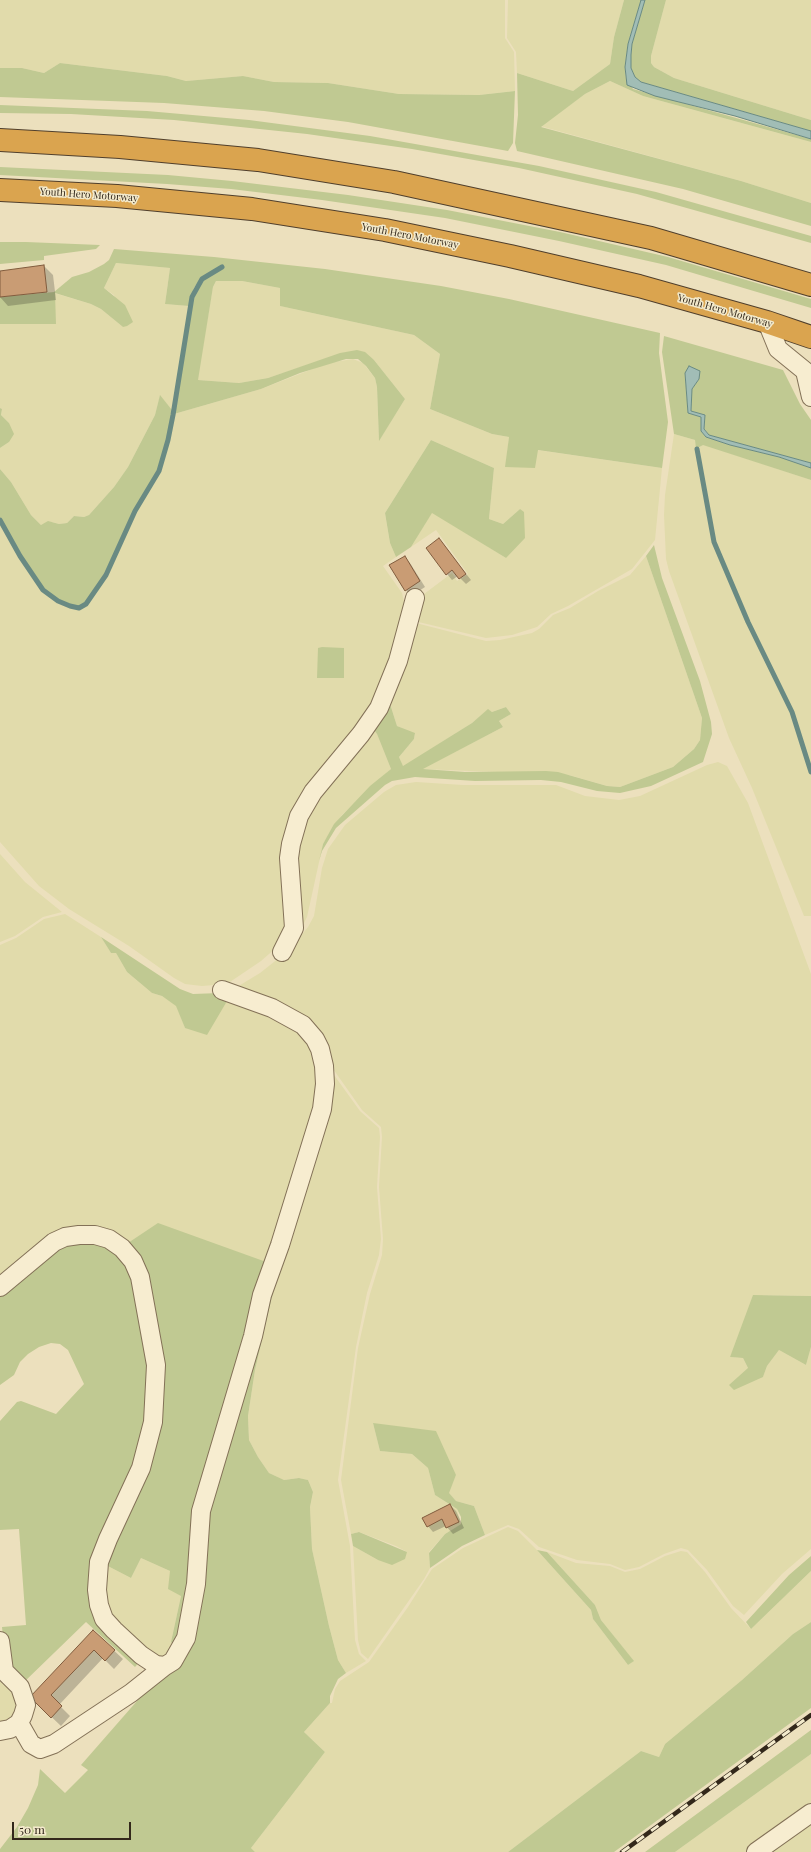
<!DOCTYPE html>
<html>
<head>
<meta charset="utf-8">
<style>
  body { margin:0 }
  #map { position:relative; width:811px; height:1852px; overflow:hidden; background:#ece0bd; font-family:"Playfair Display",serif }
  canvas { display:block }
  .scale { position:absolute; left:12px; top:1822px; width:119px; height:18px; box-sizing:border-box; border:2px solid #33281b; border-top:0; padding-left:5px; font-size:12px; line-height:14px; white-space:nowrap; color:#33281b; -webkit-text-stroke:3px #f3eacc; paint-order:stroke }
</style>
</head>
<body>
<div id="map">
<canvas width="811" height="1852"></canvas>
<div class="scale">50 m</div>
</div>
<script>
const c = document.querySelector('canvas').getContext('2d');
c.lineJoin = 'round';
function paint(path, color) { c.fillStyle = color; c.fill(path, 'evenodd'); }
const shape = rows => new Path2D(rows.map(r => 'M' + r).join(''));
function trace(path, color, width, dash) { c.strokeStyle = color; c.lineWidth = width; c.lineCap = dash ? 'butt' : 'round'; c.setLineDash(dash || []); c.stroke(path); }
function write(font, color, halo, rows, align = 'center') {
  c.font = font + ' "Playfair Display",serif'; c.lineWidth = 3; c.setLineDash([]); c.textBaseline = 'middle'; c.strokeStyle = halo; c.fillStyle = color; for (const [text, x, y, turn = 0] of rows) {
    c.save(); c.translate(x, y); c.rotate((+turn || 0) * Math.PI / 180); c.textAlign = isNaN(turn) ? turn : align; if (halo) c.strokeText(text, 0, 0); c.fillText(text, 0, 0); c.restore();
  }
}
paint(shape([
  [0,0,505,0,505,38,514,52,515,91,479,95,399,94,328,83,274,82,243,76,186,81,167,76,60,63,44,73,22,68,0,68],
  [508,0,624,0,614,37,610,64,573,91,517,73,516,52,507,38],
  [666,0,811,0,811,120,674,78,654,67,651,63,651,56],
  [610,81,643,96,811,142,811,203,741,181,540,126,585,94],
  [116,263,170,268,165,304,189,306,172,410,160,396,155,415,128,467,114,487,89,515,84,517,74,516,67,523,59,524,52,522,41,525,31,515,11,482,0,469,0,448,9,442,9,423,1,415,2,409,0,408,0,324,25,324,54,293,91,304,101,309,123,327,114,295,104,288],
  [216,281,242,281,280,288,280,306,414,335,440,354,430,409,492,434,509,437,506,467,537,450,662,468,655,540,632,569,568,606,551,614,537,627,512,635,486,638,410,620,416,600,452,573,457,581,468,574,436,530,411,547,432,512,506,558,520,509,503,524,489,519,494,468,431,440,385,513,390,543,396,557,383,566,402,593,407,615,372,707,302,796,286,891,285,940,261,961,227,984,202,986,185,984,174,978,129,946,69,909,39,886,0,842,0,522,19,556,43,591,58,602,79,609,87,605,107,576,136,512,160,472,169,440,174,414,261,389,328,363,353,359,363,363,375,378,377,387,379,440,405,399,374,360,346,352,268,378,239,383,197,380,213,287],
  [674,434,695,440,713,542,763,658,791,713,811,775,811,916,804,916,752,788,729,738,669,571,666,559,664,515,665,495],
  [703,444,811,480,811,768,793,712,749,621,715,541,699,448],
  [646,556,702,718,700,740,694,749,673,767,620,787,607,786,569,775,422,769,503,727,499,721,511,714,506,707,492,712,488,710,472,723,403,767,399,757,414,739,415,734,397,726,391,707,385,699,412,622,486,641,500,640,532,633,539,629,553,615,570,608,598,591,630,575],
  [371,726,377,734,391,769,342,815,323,844,307,917,303,925,296,902,299,826],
  [718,762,727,766,748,803,811,974,811,1296,763,1295,730,1357,743,1358,748,1368,763,1377,767,1366,779,1350,806,1365,811,1347,811,1549,782,1574,744,1615,733,1606,707,1570,688,1550,681,1548,664,1554,639,1567,625,1570,610,1564,577,1560,539,1547,519,1529,508,1525,485,1535,474,1506,456,1501,448,1493,456,1475,373,1423,380,1451,412,1454,428,1468,435,1495,457,1509,461,1524,445,1534,429,1552,430,1568,424,1579,368,1659,361,1653,358,1640,353,1546,378,1560,407,1552,396,1546,359,1532,351,1534,341,1480,358,1348,370,1294,382,1255,383,1239,379,1187,382,1137,381,1127,362,1110,331,1066,322,1048,237,987,260,973,279,958,292,946,308,927,314,916,322,868,328,849,345,825,384,792,396,785,416,782,463,785,556,785,585,796,619,800,640,796,707,765],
  [0,854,25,882,62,912,43,917,15,936,0,942],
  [65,914,101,937,111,953,116,953,127,972,152,993,162,996,177,1006,185,1028,230,996,252,1004,312,1041,322,1084,269,1263,125,1245,0,1283,0,945,16,938,44,919],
  [329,1068,360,1111,379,1128,380,1137,377,1187,381,1239,379,1255,367,1293,356,1347,338,1480,350,1546,355,1640,359,1654,366,1661,346,1673,338,1660,329,1626,312,1549,310,1507,313,1492,308,1480,299,1478,283,1480,269,1473,258,1457,249,1440,248,1416,255,1370,278,1272],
  [508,1527,518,1531,537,1550,591,1610,593,1619,628,1665,633,1661,601,1620,595,1605,547,1552,576,1563,610,1566,625,1572,640,1569,665,1556,681,1551,687,1552,705,1572,731,1608,751,1629,811,1571,811,1622,793,1634,742,1680,665,1744,659,1757,641,1751,508,1852,255,1852,251,1848,325,1752,304,1732,330,1703,332,1703,335,1689,340,1681,369,1662,408,1607,432,1569,463,1548],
  [141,1558,170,1571,181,1596,171,1642,177,1649,164,1663,107,1617,102,1563,131,1578],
  [0,1669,17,1689,20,1714,0,1728],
  [811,1754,811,1810,755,1852,675,1852],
  [811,1823,811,1852,771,1852]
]), '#e1dbab');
paint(shape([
  [624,0,641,0,628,44,625,67,626,78,633,89,811,139,811,142,643,96,610,81,585,94,541,127,741,181,811,203,811,226,683,189,517,151,515,143,518,115,517,73,573,91,610,64,614,37],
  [645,0,666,0,651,56,651,63,654,67,674,78,811,120,811,131,641,82,635,77,631,68,631,55,632,44],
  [60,63,167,76,186,81,243,76,274,82,328,83,399,94,479,95,515,91,513,143,508,151,348,122,264,111,164,103,0,97,0,68,22,68,44,73],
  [0,105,147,111,249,120,370,136,539,166,656,192,811,236,811,243,637,194,519,168,412,149,307,134,174,120,71,114,0,113],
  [0,167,168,175,232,181,348,195,447,210,560,232,668,257,811,299,811,308,666,265,559,241,445,218,322,200,231,189,167,184,0,175],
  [0,242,26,242,100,245,96,249,44,256,44,260,0,264],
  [114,249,214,257,325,269,441,286,509,299,660,333,659,353,668,422,662,468,538,450,535,468,505,467,509,437,492,434,430,409,440,354,414,335,280,306,280,288,242,281,216,281,213,287,198,380,239,383,268,378,340,353,357,350,365,352,374,360,405,399,379,441,377,387,375,378,366,366,358,359,346,359,300,373,261,389,174,414,193,297,203,280,222,268,221,266,201,278,194,288,189,306,165,304,170,268,116,263,104,288,125,305,133,322,127,326,123,327,101,309,91,304,55,293,56,324,0,324,0,297,54,292,72,277,89,272,104,264,109,260],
  [664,336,783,370,800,404,811,420,811,463,709,435,704,429,705,415,691,411,692,389,699,379,685,373,688,413,701,417,701,431,706,437,730,445,779,457,811,468,811,480,703,445,696,449,695,440,674,434,662,352],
  [160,395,172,410,167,440,158,471,134,510,112,561,92,595,85,603,78,607,59,600,44,589,32,573,0,517,0,469,11,482,31,515,41,525,48,521,59,524,67,523,74,516,84,517,89,515,114,487,128,467,155,415],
  [0,408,2,409,1,415,9,423,14,434,9,442,0,448],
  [431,440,494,468,489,519,503,524,520,509,524,512,525,538,506,558,432,513,411,547,396,557,390,543,385,513],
  [654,545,662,578,700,681,711,722,712,734,703,762,651,786,620,793,597,791,561,782,541,780,475,781,415,777,392,781,385,785,336,828,322,851,319,861,323,844,334,824,370,786,391,769,377,734,371,726,385,699,391,707,397,726,415,733,414,739,399,757,403,766,472,723,488,709,492,712,506,707,511,714,499,721,503,727,423,769,465,772,546,771,558,772,607,786,620,787,673,767,694,749,700,740,702,718,646,556],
  [322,647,344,648,344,678,317,678,318,648],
  [101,937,180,989,193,994,220,993,230,996,207,1035,185,1028,176,1006,162,996,152,993,127,972,116,953,111,953],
  [158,1223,269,1263,195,1545,177,1649,171,1642,181,1596,168,1589,170,1571,141,1558,131,1578,102,1563,159,1397,125,1245],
  [95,1236,133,1262,154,1397,121,1510,98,1606,143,1658,135,1667,86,1622,22,1684,6,1664,2,1627,26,1625,19,1529,0,1530,0,1421,17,1402,21,1401,56,1414,84,1384,68,1350,60,1344,51,1343,39,1347,28,1354,20,1362,14,1375,0,1385,0,1289,55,1243],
  [278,1271,255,1370,248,1416,249,1440,258,1457,269,1473,284,1480,299,1478,308,1480,313,1492,310,1507,312,1549,329,1626,338,1660,346,1673,338,1679,330,1696,330,1703,304,1732,325,1752,251,1848,255,1852,0,1852,0,1849,17,1827,28,1808,38,1785,40,1769,65,1793,88,1770,81,1765,165,1669,173,1664,203,1511],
  [753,1295,811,1296,811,1347,806,1365,779,1350,767,1366,763,1377,734,1390,729,1385,748,1368,743,1358,730,1357],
  [373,1423,436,1431,456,1475,449,1493,456,1501,474,1506,485,1535,462,1546,430,1568,429,1553,445,1534,461,1524,461,1517,457,1509,435,1495,428,1468,412,1454,380,1451],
  [359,1532,407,1552,405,1559,392,1565,378,1560,353,1546,351,1534],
  [537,1550,547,1552,595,1605,601,1620,634,1661,628,1665,593,1619,591,1610],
  [811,1556,811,1571,751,1629,746,1622,789,1575],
  [811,1622,811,1708,614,1852,508,1852,641,1751,659,1757,665,1744,742,1680,793,1634],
  [811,1730,811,1754,675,1852,645,1852]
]), '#c0c992');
const water = shape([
  [641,0,645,0,632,44,631,55,631,68,635,77,641,82,811,131,811,139,735,116,655,96,627,85,625,67,628,44,641,0],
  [689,366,700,371,699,379,692,389,691,411,705,415,704,429,709,435,811,463,811,468,779,457,730,445,706,437,701,431,701,417,688,413,685,373,689,366]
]);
paint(water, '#a1bdb6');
trace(water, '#698a83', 1);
paint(shape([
  [44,266,53,275,56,300,8,306,0,297,0,272],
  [439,540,471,580,466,584,458,576,452,580,447,574],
  [404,558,410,563,425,587,411,596,406,590],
  [450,1505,456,1511,464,1528,453,1534,446,1526,433,1532,428,1526],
  [93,1631,123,1659,114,1669,103,1658,59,1705,70,1716,61,1726,40,1706]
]), '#0003');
trace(shape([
  [697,449,714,542,748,622,792,712,811,772],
  [0,520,20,556,43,590,58,601,70,606,79,608,86,604,106,575,135,511,159,471,168,440,173,415,192,297,202,279,222,267]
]), '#698a83', 5);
const building = shape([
  [44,265,47,292,0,297,0,271,44,265],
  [439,538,466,574,459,579,452,570,446,575,426,548,439,538],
  [405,556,420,581,405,591,389,565,405,556],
  [450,1504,459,1522,446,1528,442,1519,427,1527,422,1518,450,1504],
  [93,1630,115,1650,105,1661,94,1650,51,1695,62,1706,51,1718,30,1697,93,1630]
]);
paint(building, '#c99c74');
trace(building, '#815c3e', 1);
const minor = shape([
  [767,322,778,349,805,371,811,397],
  [282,952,294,928,289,858,291,844,299,816,313,792,361,734,379,708,398,661,415,598],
  [0,1287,54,1242,65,1237,79,1235,95,1235,109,1239,122,1248,133,1261,140,1277,156,1365,153,1422,141,1468,108,1539,99,1562,97,1590,99,1605,104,1619,114,1630,141,1655,156,1665,165,1666,173,1661,186,1638,196,1584,201,1511,253,1336,262,1295,280,1245,322,1109,325,1084,324,1066,320,1049,315,1039,303,1025,272,1008,222,990],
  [0,1641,4,1671,20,1687,26,1705,23,1715,19,1723,10,1729,0,1731],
  [19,1723,31,1744,40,1749,54,1744,131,1693,165,1666],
  [756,1852,811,1813]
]);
const motorway = shape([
  [0,140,120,147,258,160,394,182,651,238,811,285],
  [0,190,117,196,252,209,385,230,510,256,639,286,767,322,811,337]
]);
trace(minor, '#837157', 20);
trace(motorway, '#503f2c', 24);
trace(minor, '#f7edd0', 18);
trace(motorway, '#daa44f', 22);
const rail = shape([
  [622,1852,811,1715]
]);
trace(rail, '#33281b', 4.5);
trace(rail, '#f3eacc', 3, [9]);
write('10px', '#33281b', '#f3eacc', [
  ["Youth Hero Motorway",89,195,4],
  ["Youth Hero Motorway",410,236,11],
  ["Youth Hero Motorway",725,311,16]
]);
</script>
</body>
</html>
